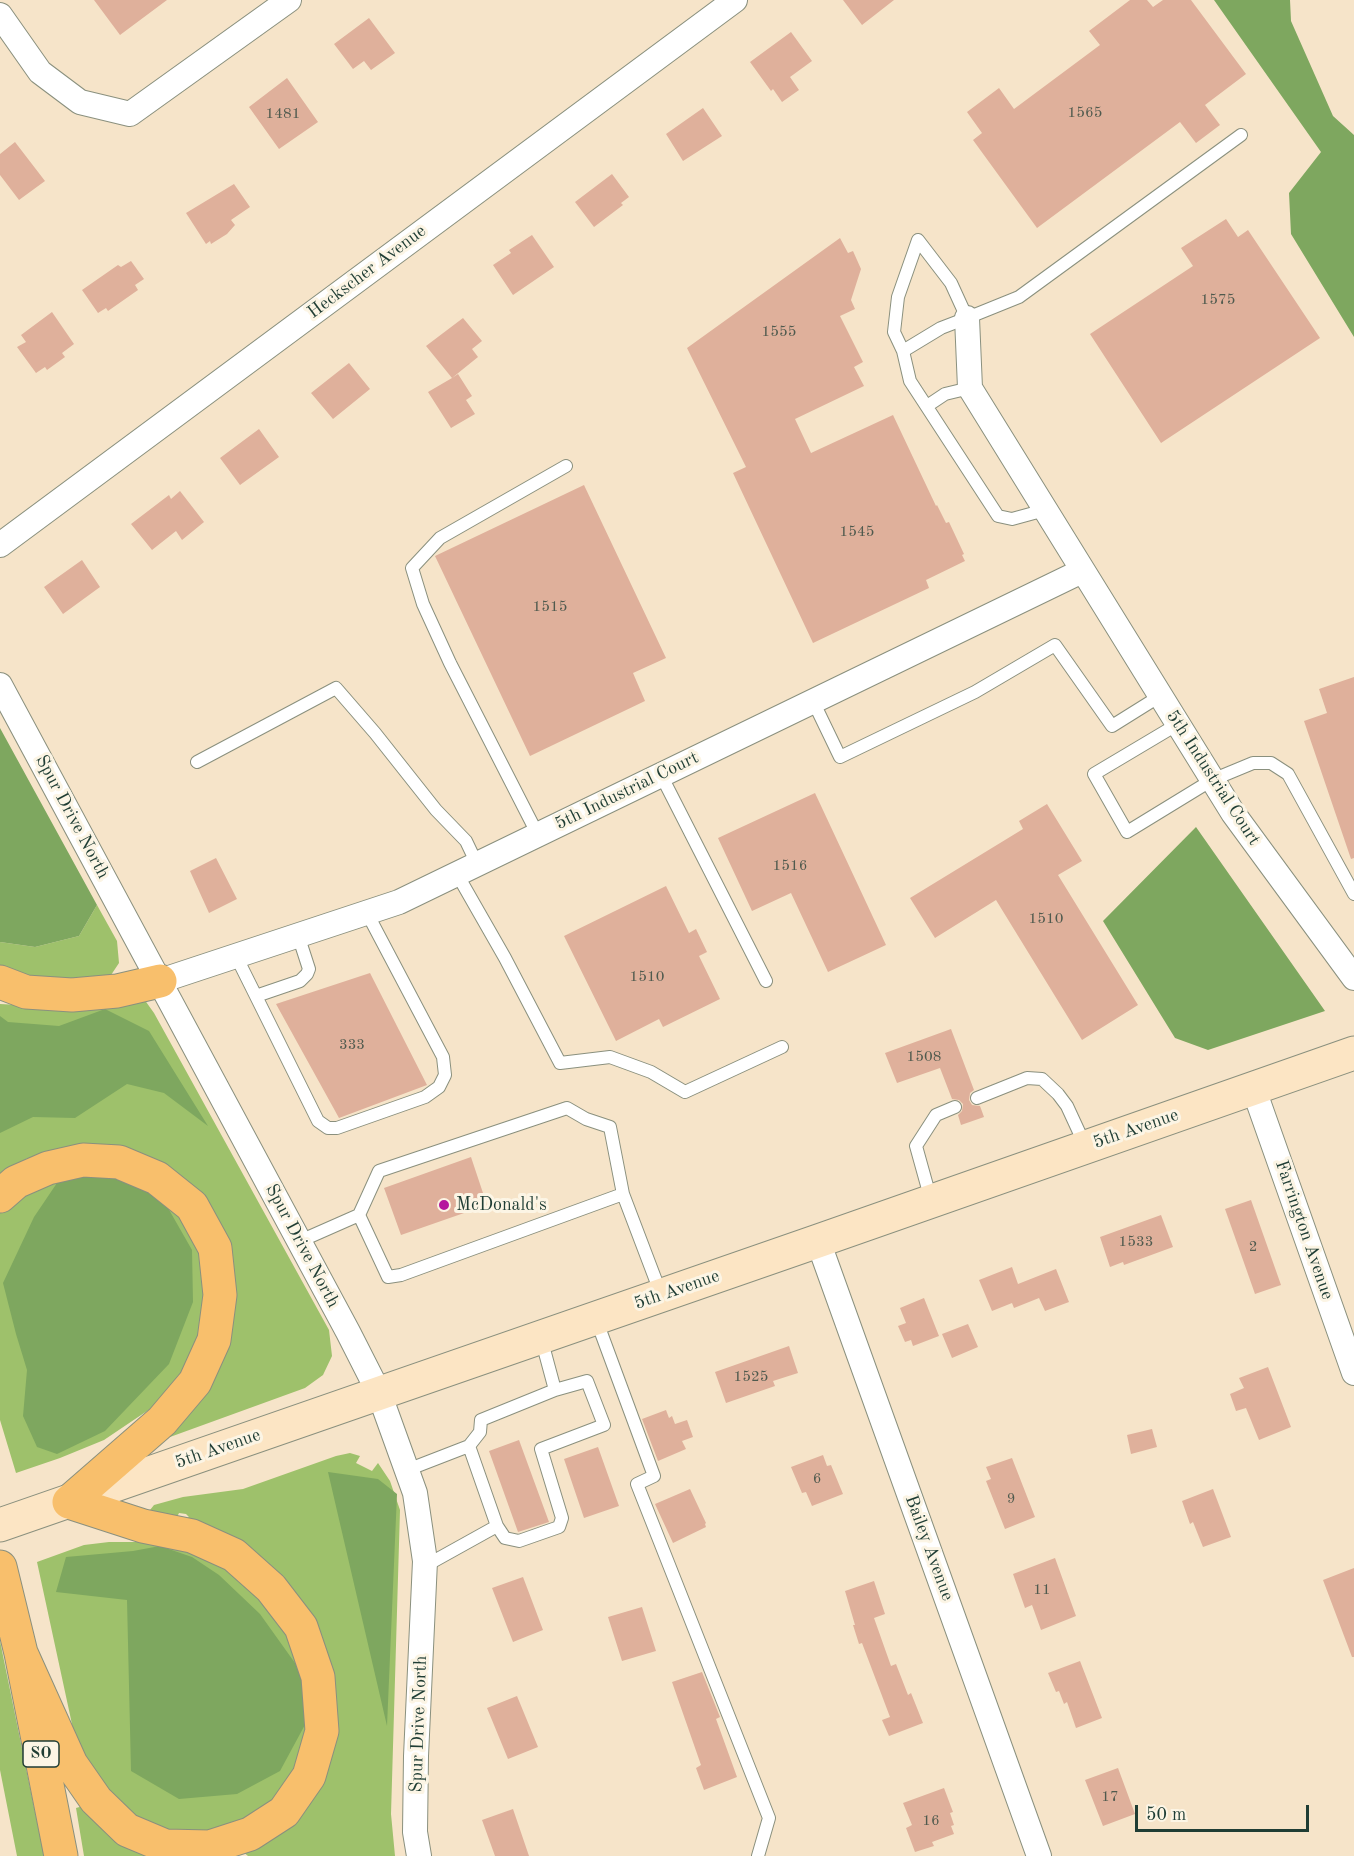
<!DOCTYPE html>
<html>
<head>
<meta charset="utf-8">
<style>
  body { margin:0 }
  #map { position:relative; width:1354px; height:1856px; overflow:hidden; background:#f6e4c9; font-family:"Old Standard TT",serif }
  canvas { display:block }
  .scale { position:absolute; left:1135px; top:1805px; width:174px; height:27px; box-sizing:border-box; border:3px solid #1f3d34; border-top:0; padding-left:8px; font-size:18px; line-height:21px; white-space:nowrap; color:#1f3d34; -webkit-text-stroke:4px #fcf5e5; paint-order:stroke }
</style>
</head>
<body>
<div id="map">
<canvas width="1354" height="1856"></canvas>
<div class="scale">50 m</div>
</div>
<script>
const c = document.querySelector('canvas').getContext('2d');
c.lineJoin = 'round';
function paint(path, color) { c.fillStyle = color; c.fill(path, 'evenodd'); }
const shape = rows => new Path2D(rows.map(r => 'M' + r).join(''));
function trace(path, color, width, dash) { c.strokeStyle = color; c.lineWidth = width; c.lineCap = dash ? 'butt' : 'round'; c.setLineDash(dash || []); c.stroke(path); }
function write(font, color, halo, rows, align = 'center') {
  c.font = font + ' "Old Standard TT",serif'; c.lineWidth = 6; c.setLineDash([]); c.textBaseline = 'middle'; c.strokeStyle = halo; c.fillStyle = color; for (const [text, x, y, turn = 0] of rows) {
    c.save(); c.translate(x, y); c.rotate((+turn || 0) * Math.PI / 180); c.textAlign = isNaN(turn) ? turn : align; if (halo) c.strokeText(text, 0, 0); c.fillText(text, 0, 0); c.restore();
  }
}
paint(shape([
  [97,905,117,941,119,963,107,981,80,988,0,972,0,942,35,947,79,936],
  [144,999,154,1013,329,1330,332,1356,323,1375,305,1388,170,1437,163,1430,233,1272,122,1152,78,1144,26,1159,0,1177,0,1004,58,1007],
  [73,1167,180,1208,213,1274,202,1341,156,1414,150,1409,104,1440,60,1458,16,1473,0,1420,0,1209],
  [350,1453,360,1456,356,1463,372,1471,378,1463,390,1481,400,1510,391,1814,395,1856,248,1856,243,1852,308,1802,324,1651,185,1519,189,1517,186,1514,179,1513,177,1517,156,1514,150,1510,154,1505,183,1497,243,1489,336,1456],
  [109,1542,148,1542,220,1556,292,1632,312,1732,295,1781,266,1814,225,1834,183,1837,119,1814,78,1752,37,1562,84,1545],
  [0,1641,44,1856,17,1856,0,1770],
  [90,1804,165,1856,84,1856,76,1808]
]), '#9ec16b');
paint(shape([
  [1214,0,1290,0,1291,21,1333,116,1354,135,1354,337,1291,234,1289,193,1321,152],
  [0,728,97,905,79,936,35,947,0,942],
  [1196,827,1325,1011,1208,1050,1175,1038,1103,921],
  [105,1009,149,1031,208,1126,164,1093,127,1084,75,1118,33,1117,0,1133,0,1016,8,1022,59,1026],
  [109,1168,142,1183,168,1208,192,1250,193,1302,169,1364,105,1431,57,1454,37,1447,23,1416,27,1370,16,1334,3,1283,34,1217,57,1183],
  [328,1472,378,1479,397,1494,387,1726],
  [160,1546,192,1557,219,1575,260,1614,300,1670,307,1721,280,1771,237,1794,179,1799,131,1771,127,1600,56,1592,66,1557,133,1551]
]), '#7ea75f');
paint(shape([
  [94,0,167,0,120,35],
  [843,0,894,0,862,25],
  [1130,0,1147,0,1153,7,1163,0,1191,0,1246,74,1205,105,1220,125,1196,143,1180,122,1037,228,973,140,982,133,967,112,999,88,1014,109,1100,45,1089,31],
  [369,18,395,53,371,70,364,61,353,69,334,44],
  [791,32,812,61,790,77,799,90,782,102,773,89,771,91,750,62],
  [287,78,318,122,279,149,249,107],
  [703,108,722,136,683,161,666,134],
  [15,142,45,181,19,200,0,175,0,154],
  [612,174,629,197,621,203,623,205,594,227,575,202],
  [234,184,250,207,231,220,235,225,227,234,211,244,210,241,206,244,186,213],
  [1226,219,1238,237,1248,230,1320,338,1161,443,1090,334,1193,266,1181,248],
  [532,235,554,267,513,295,493,265,511,253,509,250],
  [840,238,848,253,853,251,861,269,851,300,855,309,840,316,863,362,854,367,864,386,795,419,811,453,893,415,936,506,937,505,946,523,949,522,964,554,962,555,965,561,926,580,929,588,813,643,733,473,746,467,687,348],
  [131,261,144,279,135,285,138,290,108,311,106,308,98,313,82,290,118,265,121,267],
  [52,312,74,344,62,353,65,357,47,370,45,367,36,373,17,347,26,342,21,335],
  [463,318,482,341,472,349,478,357,452,378,458,374,472,396,466,400,475,414,451,428,428,392,452,378,426,346],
  [349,363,370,389,333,419,311,393],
  [259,429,279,457,240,485,220,458],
  [584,485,666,658,633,673,645,701,530,756,435,556],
  [180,491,204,522,182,540,176,531,152,550,131,524,169,495,171,499],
  [82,560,100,587,63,614,44,587],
  [1354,677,1354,858,1351,859,1304,721,1327,713,1319,689],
  [815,793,886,945,828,972,791,893,752,911,718,838],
  [1047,804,1082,861,1058,875,1138,1005,1082,1040,996,900,935,938,910,898,1023,829,1019,821],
  [216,858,237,899,209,913,190,871],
  [666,886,689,933,696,929,707,952,699,956,720,999,663,1027,659,1019,616,1041,564,936],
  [370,973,427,1085,339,1118,276,1004],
  [951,1029,974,1090,970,1093,969,1100,972,1105,980,1106,984,1117,961,1125,958,1115,962,1111,963,1104,959,1100,952,1099,940,1068,897,1083,885,1053],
  [471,1157,487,1205,401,1235,384,1188],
  [1251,1200,1281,1285,1255,1294,1225,1209],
  [1161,1215,1173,1247,1124,1265,1123,1262,1110,1267,1100,1237],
  [1012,1267,1018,1284,1056,1269,1069,1302,1045,1311,1039,1298,1014,1308,1012,1303,992,1311,979,1280],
  [924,1298,939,1336,913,1346,911,1340,905,1342,898,1326,906,1323,900,1308],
  [968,1324,978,1347,952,1358,942,1334],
  [789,1346,798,1373,773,1381,775,1386,726,1403,715,1372],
  [1268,1367,1291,1427,1259,1440,1246,1408,1236,1411,1230,1394,1244,1388,1239,1378],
  [666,1410,669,1418,672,1416,675,1424,687,1420,693,1437,682,1441,686,1449,658,1461,642,1419],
  [1152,1429,1157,1447,1131,1454,1127,1435],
  [519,1440,549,1522,518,1532,489,1451],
  [598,1447,619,1506,584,1518,564,1459],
  [823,1455,827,1466,831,1465,843,1494,812,1506,806,1492,802,1493,791,1467],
  [1012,1458,1035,1517,1005,1529,986,1481,991,1479,986,1467],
  [690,1489,706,1523,705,1524,706,1527,673,1543,655,1504],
  [1213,1489,1231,1537,1203,1547,1193,1522,1190,1524,1182,1501],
  [1055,1558,1076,1616,1041,1630,1032,1605,1025,1608,1013,1574],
  [1354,1568,1354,1657,1352,1657,1323,1580],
  [523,1577,543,1630,513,1642,492,1588],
  [874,1581,885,1614,874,1618,891,1666,896,1664,908,1695,911,1693,923,1723,889,1736,882,1720,890,1717,862,1643,859,1644,853,1625,855,1625,845,1591],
  [642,1607,656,1651,622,1661,608,1617],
  [1080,1661,1102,1718,1076,1728,1067,1702,1064,1704,1059,1691,1056,1692,1048,1673],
  [702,1672,720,1717,716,1719,737,1777,704,1790,696,1768,701,1765,672,1682],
  [517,1696,538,1747,508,1759,487,1708],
  [1118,1768,1135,1814,1103,1826,1085,1780],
  [944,1788,953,1812,950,1813,954,1825,951,1826,954,1834,932,1842,934,1846,915,1852,906,1828,912,1825,903,1803],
  [513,1809,529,1856,495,1856,482,1820]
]), '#dfb09b');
const service = shape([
  [967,318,951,283,918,240,898,297,894,332,903,351,941,328,967,318,1019,297,1241,135],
  [903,351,910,381,998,516,1012,519,1045,510],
  [927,406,945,394,970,388],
  [813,701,840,757,975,692,1055,645,1112,726,1160,696],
  [1178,724,1094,774,1127,832,1212,780,1253,763,1271,763,1288,774,1354,894],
  [197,762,336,688,375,733,436,810,466,841,477,864],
  [661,775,766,981],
  [538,835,450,663,423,604,412,568,440,538,566,466],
  [457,874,505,958,560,1063,610,1057,651,1072,685,1092,782,1047],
  [236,956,318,1121,328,1128,337,1128,425,1097,439,1087,445,1075,443,1057,367,913],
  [256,996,300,981,307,974,309,969,298,935],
  [977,1098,1027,1078,1042,1079,1058,1094,1067,1106,1085,1145],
  [931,1200,916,1146,936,1115,955,1107],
  [359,1215,379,1171,567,1108,586,1119,610,1127,623,1194],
  [300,1241,359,1215,388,1277,401,1275,623,1194,661,1294],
  [596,1319,654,1476,637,1484,769,1818,758,1856],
  [469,1446,497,1526,505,1538,519,1541,559,1527,562,1518,541,1449,604,1425,587,1381,555,1390],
  [407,1470,469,1446,480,1432,481,1420,555,1390,541,1338],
  [425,1566,497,1526]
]);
const minor = shape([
  [0,15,40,72,80,102,130,114,289,0],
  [967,318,970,388,1233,813,1354,978],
  [0,545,735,0],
  [0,685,348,1332,379,1393,415,1493,425,1561,416,1756,415,1832,419,1856],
  [160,981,399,902,1082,571],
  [1253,1087,1354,1373],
  [818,1241,1039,1856]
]);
const secondary = shape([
  [0,1525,818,1241,1354,1053]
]);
const motorway = shape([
  [0,982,26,992,72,995,117,991,160,981],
  [0,1196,16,1182,48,1168,83,1160,119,1162,157,1178,192,1206,215,1248,220,1295,214,1340,195,1382,162,1421,69,1502],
  [0,1567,21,1653,61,1856],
  [21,1653,71,1764,96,1800,127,1830,165,1846,210,1847,250,1834,284,1812,309,1776,322,1731,318,1677,301,1627,271,1588,234,1555,192,1536,143,1526,69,1502]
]);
trace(service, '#8a907e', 14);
trace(minor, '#8a907e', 26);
trace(secondary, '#8a907e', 35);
trace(motorway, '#8a907e', 35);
trace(service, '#fff', 12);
trace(minor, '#fff', 24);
trace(secondary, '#fce5c4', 33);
trace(motorway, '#f8bf6c', 33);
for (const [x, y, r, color] of [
  [444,1205,6,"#b5179e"]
]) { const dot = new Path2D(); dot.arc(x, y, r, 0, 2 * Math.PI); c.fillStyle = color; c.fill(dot); trace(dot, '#fcf5e5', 2); }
write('15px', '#4f5a4e', null, [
  ["1565",1085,113],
  ["1481",283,114],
  ["1575",1218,300],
  ["1555",779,332],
  ["1545",857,532],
  ["1515",550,607],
  ["1516",790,866],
  ["1510",1046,919],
  ["1510",647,977],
  ["333",352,1045],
  ["1508",924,1057],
  ["1533",1136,1242],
  ["2",1253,1247],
  ["1525",751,1377],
  ["6",817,1479],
  ["9",1011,1499],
  ["11",1042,1590],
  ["17",1110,1797],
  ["16",931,1821]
]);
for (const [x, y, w] of [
  [41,1754,36]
]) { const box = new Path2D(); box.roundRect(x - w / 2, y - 13, w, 26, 4.5); c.fillStyle = '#fcf5e5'; c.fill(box); trace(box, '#1f3d34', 1.5); }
write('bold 16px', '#1f3d34', null, [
  ["SO",41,1754]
]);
write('18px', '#1f3d34', '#fcf5e5', [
  ["Heckscher Avenue",367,272,-37],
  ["5th Industrial Court",1213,778,57],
  ["5th Industrial Court",627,791,-26],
  ["Spur Drive North",72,817,62],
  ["5th Avenue",1136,1129,-19],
  ["Farrington Avenue",1304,1230,71],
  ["Spur Drive North",302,1246,62],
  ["5th Avenue",677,1290,-19],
  ["5th Avenue",218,1449,-19],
  ["Bailey Avenue",929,1548,70],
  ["Spur Drive North",419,1724,-88]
]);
write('18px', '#1f3d34', '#fcf5e5', [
  ["McDonald's",456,1205]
], 'left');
</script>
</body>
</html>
